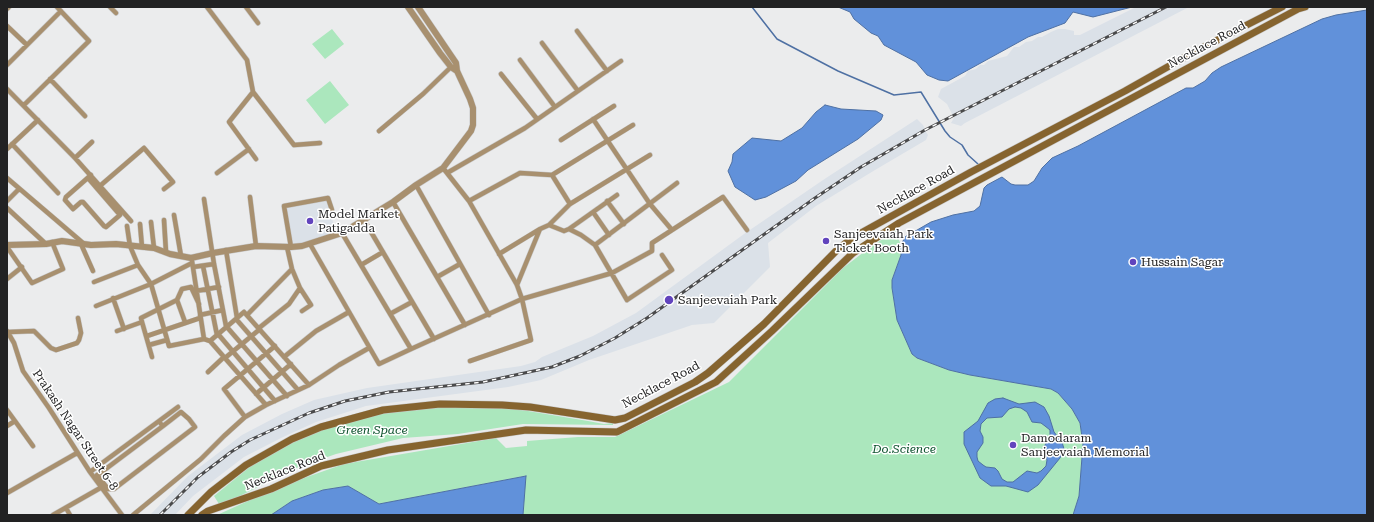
<!DOCTYPE html>
<html>
<head>
<meta charset="utf-8">
<style>
  body { margin:0 }
  #map { position:relative; width:1374px; height:522px; overflow:hidden; background:#ebeced; font-family:"Roboto Serif",serif }
  canvas { display:block }
  .frame { position:absolute; inset:0; border:8px solid #222223; pointer-events:none }
</style>
</head>
<body>
<div id="map">
<canvas width="1374" height="522"></canvas>
<div class="frame"></div>
</div>
<script>
const c = document.querySelector('canvas').getContext('2d');
c.lineJoin = 'round';
function paint(path, color) { c.fillStyle = color; c.fill(path, 'evenodd'); }
const shape = rows => new Path2D(rows.map(r => 'M' + r).join(''));
function trace(path, color, width, dash) { c.strokeStyle = color; c.lineWidth = width; c.lineCap = dash ? 'butt' : 'round'; c.setLineDash(dash || []); c.stroke(path); }
function write(font, color, halo, rows, align = 'center') {
  c.font = font + ' "Roboto Serif",serif'; c.lineWidth = 3; c.setLineDash([]); c.textBaseline = 'middle'; c.strokeStyle = halo; c.fillStyle = color; for (const [text, x, y, turn = 0] of rows) {
    c.save(); c.translate(x, y); c.rotate((+turn || 0) * Math.PI / 180); c.textAlign = isNaN(turn) ? turn : align; if (halo) c.strokeText(text, 0, 0); c.fillText(text, 0, 0); c.restore();
  }
}
paint(shape([
  [1136,7,1189,7,965,123,961,126,951,123,954,118,947,104,938,97,941,89,965,76,968,71,976,69,980,65,984,65,988,61,1007,56,1014,47,1019,47,1026,42,1032,41,1038,37,1042,37,1051,32,1058,29,1065,29,1074,31,1074,35,1080,35],
  [917,119,923,125,926,132,928,135,926,140,875,170,816,206,768,243,770,267,714,323,692,325,589,360,541,380,508,387,366,406,316,422,281,438,244,457,193,496,175,515,150,515,188,476,242,435,282,414,314,400,367,388,521,366,535,362,542,357,593,336,636,313,744,234,826,178],
  [328,199,336,236,292,247,284,206]
]), '#dbe1e8');
paint(shape([
  [332,29,344,44,325,59,312,44],
  [330,81,349,105,325,124,306,100],
  [895,230,901,245,901,255,892,280,892,288,897,320,912,354,917,358,949,370,970,375,1051,389,1058,393,1072,409,1080,423,1083,444,1079,496,1073,515,523,515,525,476,379,504,348,486,323,490,292,501,271,515,217,515,281,486,344,464,496,438,506,448,527,446,527,441,578,437,615,437,729,382,843,268,860,255],
  [425,408,494,408,516,409,588,421,604,424,613,423,613,425,523,424,458,434,403,438,336,454,296,468,234,499,219,504,214,496,257,461,293,441,318,430,380,413]
]), '#abe7bd');
const water = shape([
  [838,7,1132,7,1093,17,1073,12,1065,23,1028,37,948,81,939,80,927,75,916,62,884,45,878,36,871,33,854,19,850,12,838,7],
  [1367,10,1367,515,1073,515,1079,496,1083,444,1080,423,1072,409,1058,393,1051,389,970,375,949,370,917,358,912,354,897,320,892,288,892,280,901,255,901,245,905,237,931,222,953,215,974,211,980,206,984,188,987,185,1000,178,1002,177,1011,184,1015,185,1028,185,1034,181,1042,168,1052,158,1078,146,1186,88,1193,88,1205,81,1212,73,1221,67,1322,19,1336,15,1367,10],
  [825,105,841,109,876,111,883,115,881,120,858,139,808,170,796,181,766,197,755,200,735,187,728,171,732,162,733,154,752,138,781,141,802,128,816,112,825,105],
  [1003,398,1019,404,1035,402,1044,407,1049,416,1054,432,1062,442,1064,449,1060,458,1038,485,1028,492,1006,486,991,486,980,478,964,444,964,432,978,421,988,403,995,399,1003,398],
  [1015,407,1021,408,1027,412,1032,422,1041,423,1045,426,1050,430,1050,437,1045,445,1043,449,1047,460,1046,466,1041,471,1037,473,1027,471,1013,482,1007,482,1002,479,998,471,995,468,986,467,983,465,978,461,977,457,977,452,983,443,983,437,980,431,981,424,987,418,1002,417,1009,409,1015,407],
  [526,476,523,515,271,515,292,501,323,490,348,486,379,504,526,476]
]);
paint(water, '#6191da');
trace(water, '#4e70a3', 1);
trace(shape([
  [752,7,777,39,838,71,894,95,921,92,945,131,950,137,962,145,968,155,978,164]
]), '#4e70a3', 1.5);
const minor = shape([
  [110,7,116,13],
  [207,7,247,60,253,92,294,145,320,143],
  [246,7,258,23],
  [7,9,9,7],
  [7,26,27,45],
  [577,31,607,71],
  [542,43,578,91],
  [520,60,555,107],
  [7,65,61,11],
  [501,74,537,119],
  [50,79,85,116],
  [7,89,75,158,131,221],
  [253,92,229,122,256,159],
  [24,105,89,41,57,7],
  [593,119,650,204,672,230],
  [379,131,423,94,451,67],
  [561,140,614,106],
  [12,144,58,193],
  [7,149,38,120],
  [75,158,92,142],
  [443,168,447,173,525,128,621,61],
  [217,173,249,149],
  [447,173,469,201,517,285,522,299,531,340,470,361],
  [7,178,83,243],
  [88,178,120,215,106,227,104,226,83,202,81,202,73,209,65,200,66,197,91,175],
  [101,185,144,148,173,182,164,189],
  [416,185,489,315],
  [250,197,256,246],
  [204,199,214,264,226,326,287,396],
  [7,201,19,189],
  [469,201,520,173,552,175,633,125],
  [607,201,624,224],
  [393,202,465,325],
  [570,204,650,155],
  [7,208,46,244],
  [593,212,609,235],
  [174,215,181,256],
  [164,220,166,252],
  [364,220,434,339],
  [151,222,154,248],
  [140,224,142,247],
  [549,225,564,231,569,229,581,235,595,245,627,300,672,270,662,255],
  [127,226,130,246,138,265,151,284,169,346,204,339,210,341,244,312,309,385],
  [569,229,617,195],
  [342,233,411,349],
  [81,244,93,271],
  [310,244,379,364,411,349,522,299,612,273,652,251,652,243,723,197,747,230],
  [595,245,677,183],
  [7,247,32,283,63,269,52,242],
  [291,247,284,206,328,198,332,210],
  [226,250,237,318],
  [499,254,540,229],
  [192,261,204,339],
  [361,265,383,252],
  [203,266,217,335],
  [193,267,214,264],
  [437,277,460,264],
  [7,279,22,267],
  [94,282,138,265],
  [517,285,540,229,549,225,570,204,552,175],
  [300,288,311,305,302,311],
  [196,291,219,287],
  [113,298,124,329],
  [177,300,185,322],
  [96,306,151,284,192,263],
  [390,314,412,302],
  [200,315,223,310],
  [247,315,292,269],
  [236,319,298,390],
  [142,322,152,357],
  [259,328,289,304,300,288,292,269,287,247],
  [7,331,14,343,23,371,49,408,90,472,122,515],
  [117,331,142,322,141,318,177,300,182,289,191,287,199,304],
  [9,332,34,331,51,348,56,350,77,343,79,340,81,333,78,318],
  [218,334,275,401],
  [147,336,200,318],
  [210,341,266,405],
  [149,345,167,340],
  [284,357,316,331,349,312],
  [225,358,260,329],
  [208,372,224,357],
  [256,394,291,364],
  [7,410,15,421,7,426],
  [245,417,224,389,275,346],
  [15,421,33,446],
  [90,472,178,407],
  [97,475,108,489,114,489,195,427,189,419,181,412,163,426],
  [95,477,163,426,161,424],
  [7,493,77,453],
  [66,508,70,515],
  [53,515,102,487],
  [133,515,201,459,224,436,245,417,266,405,309,385,339,365,369,348]
]);
const tertiary = shape([
  [408,7,440,53,451,67,457,71],
  [7,245,46,244,62,241,91,245,116,244,154,248,170,254,191,258,213,253,256,246,291,247,302,246,342,233,393,202,416,185,443,168,471,131,473,125,473,108,470,99,457,71,456,63,418,7]
]);
const secondary = shape([
  [188,515,211,492,246,465,292,439,321,427,383,410,440,404,502,405,530,407,615,420,625,418,695,382,708,373,764,324,836,251,852,238,971,172,1125,91,1194,52,1282,7],
  [202,515,208,511,271,489,321,466,388,450,526,430,617,432,716,382,772,331,853,253,899,223,1298,9,1305,7]
]);
trace(minor, '#c7c8c9', 5.5);
trace(tertiary, '#c7c8c9', 7);
trace(secondary, '#c7c8c9', 8);
trace(minor, '#a8906f', 4.5);
trace(tertiary, '#a8906f', 6);
trace(secondary, '#86642f', 7);
const rail = shape([
  [160,515,198,477,231,452,250,440,309,413,345,401,389,392,483,382,552,367,580,356,615,338,647,318,815,198,861,167,925,130,1166,7]
]);
trace(rail, '#4a4a4b', 3);
trace(rail, '#fff', 1.5, [4.5]);
for (const [x, y, r, color] of [
  [310,221,4,"#6144bd"],
  [826,241,4,"#6144bd"],
  [1133,262,4,"#6144bd"],
  [669,300,5,"#6144bd"],
  [1013,445,4,"#6144bd"]
]) { const dot = new Path2D(); dot.arc(x, y, r, 0, 2 * Math.PI); c.fillStyle = color; c.fill(dot); trace(dot, '#fff', 1.5); }
write('12px', '#222223', '#fff', [
  ["Necklace Road",1207,45,-28],
  ["Necklace Road",916,190,-29],
  ["Necklace Road",661,385,-28],
  ["Prakash Nagar Street 6-8",75,430,56],
  ["Necklace Road",285,471,-22]
]);
write('12px', '#222223', '#fff', [
  ["Model Market",318,214],
  ["Patigadda",318,228],
  ["Sanjeevaiah Park",834,234],
  ["Ticket Booth",834,248],
  ["Hussain Sagar",1141,262],
  ["Sanjeevaiah Park",678,300],
  ["Damodaram",1021,438],
  ["Sanjeevaiah Memorial",1021,452]
], 'left');
write('italic 12px', '#0b512c', '#fff', [
  ["Green Space",372,430],
  ["Do.Science",904,449]
]);
</script>
</body>
</html>
